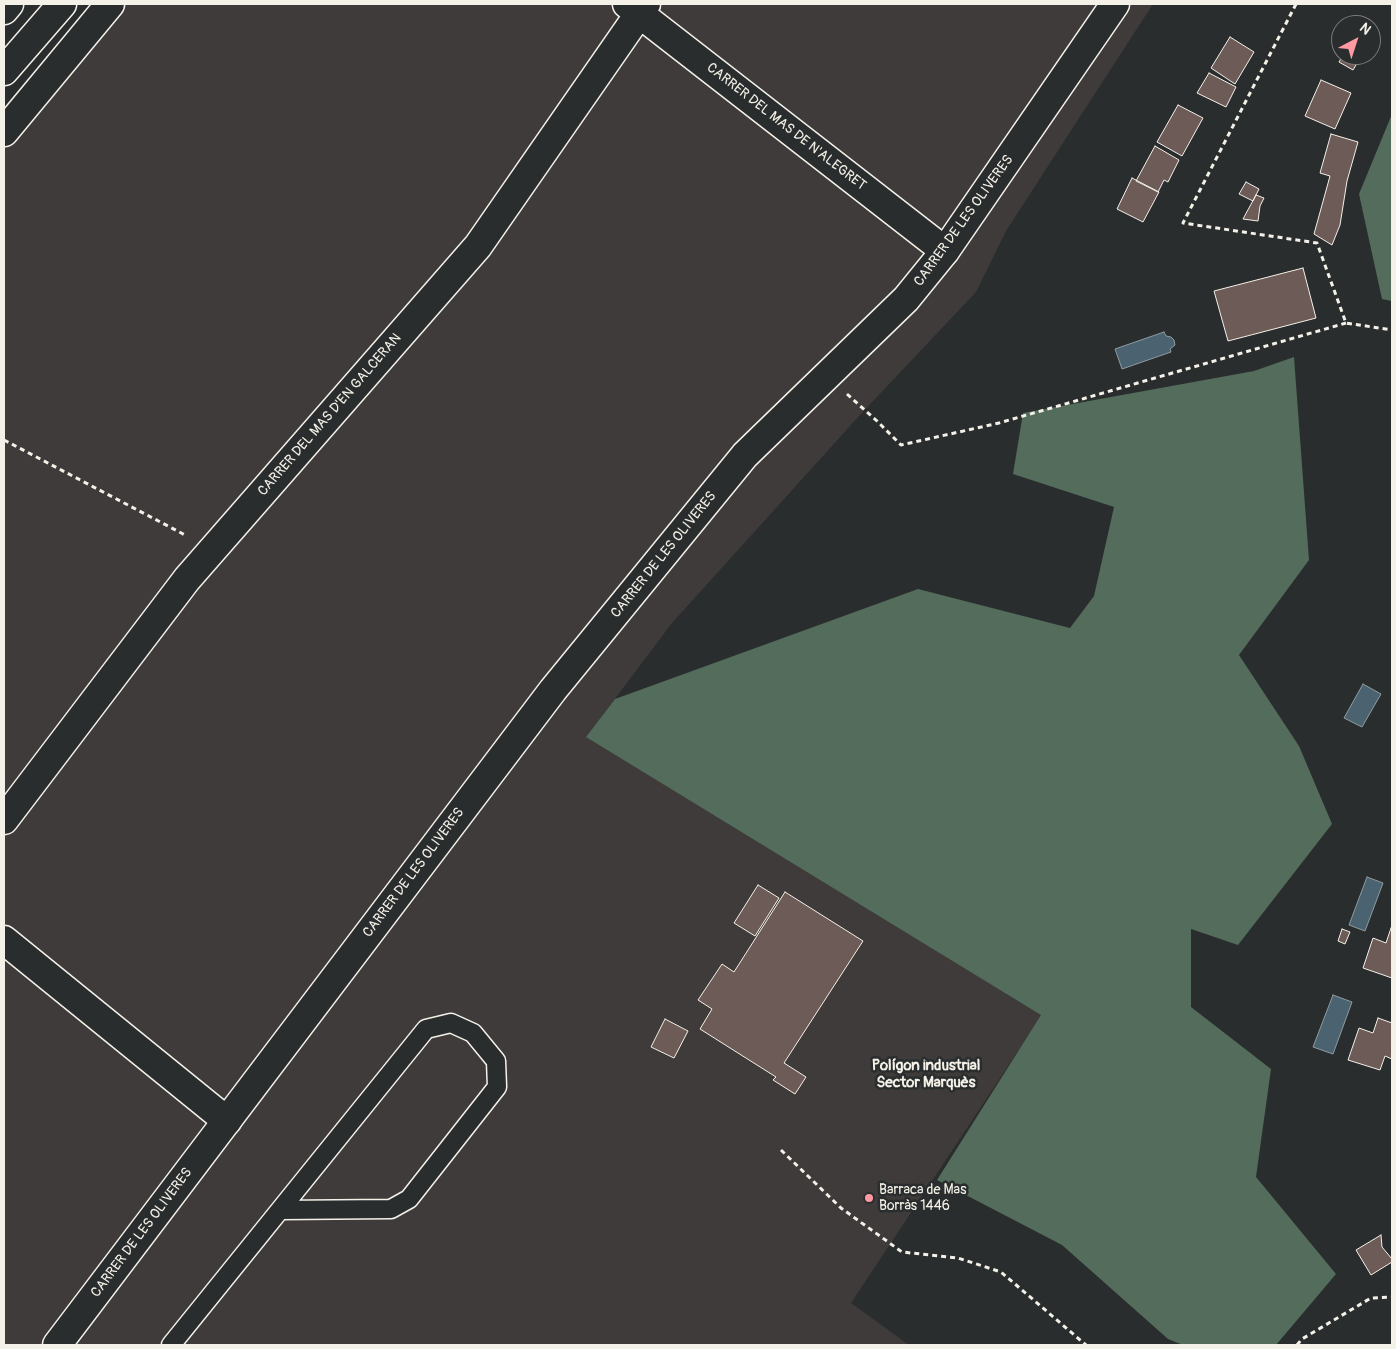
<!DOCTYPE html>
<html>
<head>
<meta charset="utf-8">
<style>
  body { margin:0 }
  #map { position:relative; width:1396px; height:1349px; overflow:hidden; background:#2a2d2e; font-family:Pangolin,sans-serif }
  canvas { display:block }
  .frame { position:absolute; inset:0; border:5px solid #f4f1e8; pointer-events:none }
  .north { position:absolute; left:1331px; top:15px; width:50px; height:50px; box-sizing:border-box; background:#2a2d2e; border:1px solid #7b7b78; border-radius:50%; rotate:40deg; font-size:14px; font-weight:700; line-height:20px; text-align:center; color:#f4f1e8 }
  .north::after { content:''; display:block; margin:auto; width:18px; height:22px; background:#ff9aa2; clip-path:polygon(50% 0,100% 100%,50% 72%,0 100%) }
</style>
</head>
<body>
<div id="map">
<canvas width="1396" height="1349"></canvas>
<div class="frame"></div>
<div class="north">N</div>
</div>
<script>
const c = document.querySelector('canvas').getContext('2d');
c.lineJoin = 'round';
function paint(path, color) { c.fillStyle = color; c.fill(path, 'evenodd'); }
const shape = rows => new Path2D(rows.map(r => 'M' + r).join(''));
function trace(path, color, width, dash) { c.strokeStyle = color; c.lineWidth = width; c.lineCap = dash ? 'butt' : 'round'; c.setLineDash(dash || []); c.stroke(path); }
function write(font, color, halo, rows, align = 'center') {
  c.font = font + ' Pangolin,sans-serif'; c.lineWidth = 5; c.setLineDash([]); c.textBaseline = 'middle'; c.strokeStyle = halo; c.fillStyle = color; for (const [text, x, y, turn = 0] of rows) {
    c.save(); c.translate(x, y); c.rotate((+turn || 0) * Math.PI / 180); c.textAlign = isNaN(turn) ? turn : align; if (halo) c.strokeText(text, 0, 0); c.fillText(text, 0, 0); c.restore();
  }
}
paint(shape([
  [103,4,1153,4,1006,231,976,292,860,415,672,623,587,736,1042,1015,851,1303,909,1345,4,1345,4,119]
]), '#3e3b3a');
paint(shape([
  [1392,114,1392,301,1382,299,1359,194],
  [1294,357,1309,560,1239,655,1299,746,1332,824,1238,945,1191,929,1191,1007,1271,1069,1256,1177,1336,1274,1276,1345,1183,1345,1168,1339,1062,1245,937,1180,1041,1015,586,737,615,699,918,589,1070,628,1094,596,1114,507,1013,474,1023,413,1254,371]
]), '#536c5b');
const water = shape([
  [1164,332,1166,336,1171,337,1174,340,1175,345,1170,349,1171,352,1122,369,1115,349,1164,332],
  [1363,684,1381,694,1362,727,1344,718,1363,684],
  [1367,877,1383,883,1365,931,1349,925,1367,877],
  [1333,995,1352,1002,1333,1054,1313,1047,1333,995]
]);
paint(water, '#4b6370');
trace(water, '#8f9ca0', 1);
const building = shape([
  [1230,37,1254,52,1235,84,1211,68,1230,37],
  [1343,55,1362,55,1353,70,1339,62,1343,55],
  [1209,73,1236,87,1226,107,1197,93,1209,73],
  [1321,80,1351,93,1335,129,1305,116,1321,80],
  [1178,105,1203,118,1182,156,1157,142,1178,105],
  [1331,134,1358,142,1347,181,1340,225,1332,245,1314,234,1330,176,1320,173,1331,134],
  [1155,146,1179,160,1168,182,1164,180,1158,192,1136,181,1155,146],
  [1132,178,1159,192,1143,222,1117,209,1132,178],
  [1246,182,1259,189,1253,201,1239,194,1246,182],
  [1256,195,1264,198,1260,206,1258,221,1243,219,1256,195],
  [1303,268,1316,318,1228,341,1214,291,1303,268],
  [758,885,779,898,755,936,734,923,758,885],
  [785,892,863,941,784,1063,806,1077,795,1094,773,1080,776,1077,700,1029,712,1009,698,1000,722,964,734,972,785,892],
  [1391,928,1392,928,1392,978,1363,968,1373,938,1386,943,1391,928],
  [1342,929,1350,932,1345,944,1338,941,1342,929],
  [1378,1018,1392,1023,1392,1059,1385,1056,1380,1070,1348,1060,1359,1028,1373,1033,1378,1018],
  [665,1019,688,1031,674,1058,651,1047,665,1019],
  [1381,1235,1382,1247,1392,1259,1392,1262,1371,1275,1356,1250,1381,1235]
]);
paint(building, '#6d5b57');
trace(building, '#f4f1e8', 1);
const service = shape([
  [171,1345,426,1029,451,1023,473,1033,496,1061,497,1087,409,1199,391,1209,280,1210]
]);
const minor = shape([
  [627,4,945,251],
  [4,132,110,4],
  [4,820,187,579,478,246,646,4],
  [4,940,227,1121]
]);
const tertiary = shape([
  [57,1345,553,690,745,455,906,299,945,251,1115,4]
]);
const trunk = shape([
  [4,10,9,4],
  [4,71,62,4]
]);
trace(service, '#f4f1e8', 21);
trace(minor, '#f4f1e8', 31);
trace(tertiary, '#f4f1e8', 31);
trace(trunk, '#f4f1e8', 31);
trace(shape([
  [1296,4,1183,223,1317,243,1346,323,1392,330],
  [847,394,877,421,901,445,999,423,1346,323],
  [4,440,187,536],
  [781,1150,841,1208,902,1252,958,1258,1001,1272,1086,1345],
  [1297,1345,1302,1339,1371,1298,1392,1297]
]), '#f4f1e8', 3, [5, 4]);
trace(service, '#2a2d2e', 18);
trace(minor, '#2a2d2e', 28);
trace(tertiary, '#2a2d2e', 28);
trace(trunk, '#2a2d2e', 28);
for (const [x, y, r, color] of [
  [869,1198,5,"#ff9aa2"]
]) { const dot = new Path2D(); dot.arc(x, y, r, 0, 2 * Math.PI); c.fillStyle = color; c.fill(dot); trace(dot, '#2a2d2e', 2); }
write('14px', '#f4f1e8', '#2a2d2e', [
  ["CARRER DEL MAS DE N'ALEGRET",786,127,38],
  ["CARRER DE LES OLIVERES",964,221,-54],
  ["CARRER DEL MAS D'EN GALCERAN",330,415,-49],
  ["CARRER DE LES OLIVERES",664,555,-51],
  ["CARRER DE LES OLIVERES",414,873,-53],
  ["CARRER DE LES OLIVERES",142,1233,-53]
]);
write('14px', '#f4f1e8', '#2a2d2e', [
  ["Barraca de Mas",879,1190],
  ["Borràs 1446",879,1206]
], 'left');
write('bold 15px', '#f4f1e8', '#2a2d2e', [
  ["Polígon industrial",926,1066],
  ["Sector Marquès",926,1083]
]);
</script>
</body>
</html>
